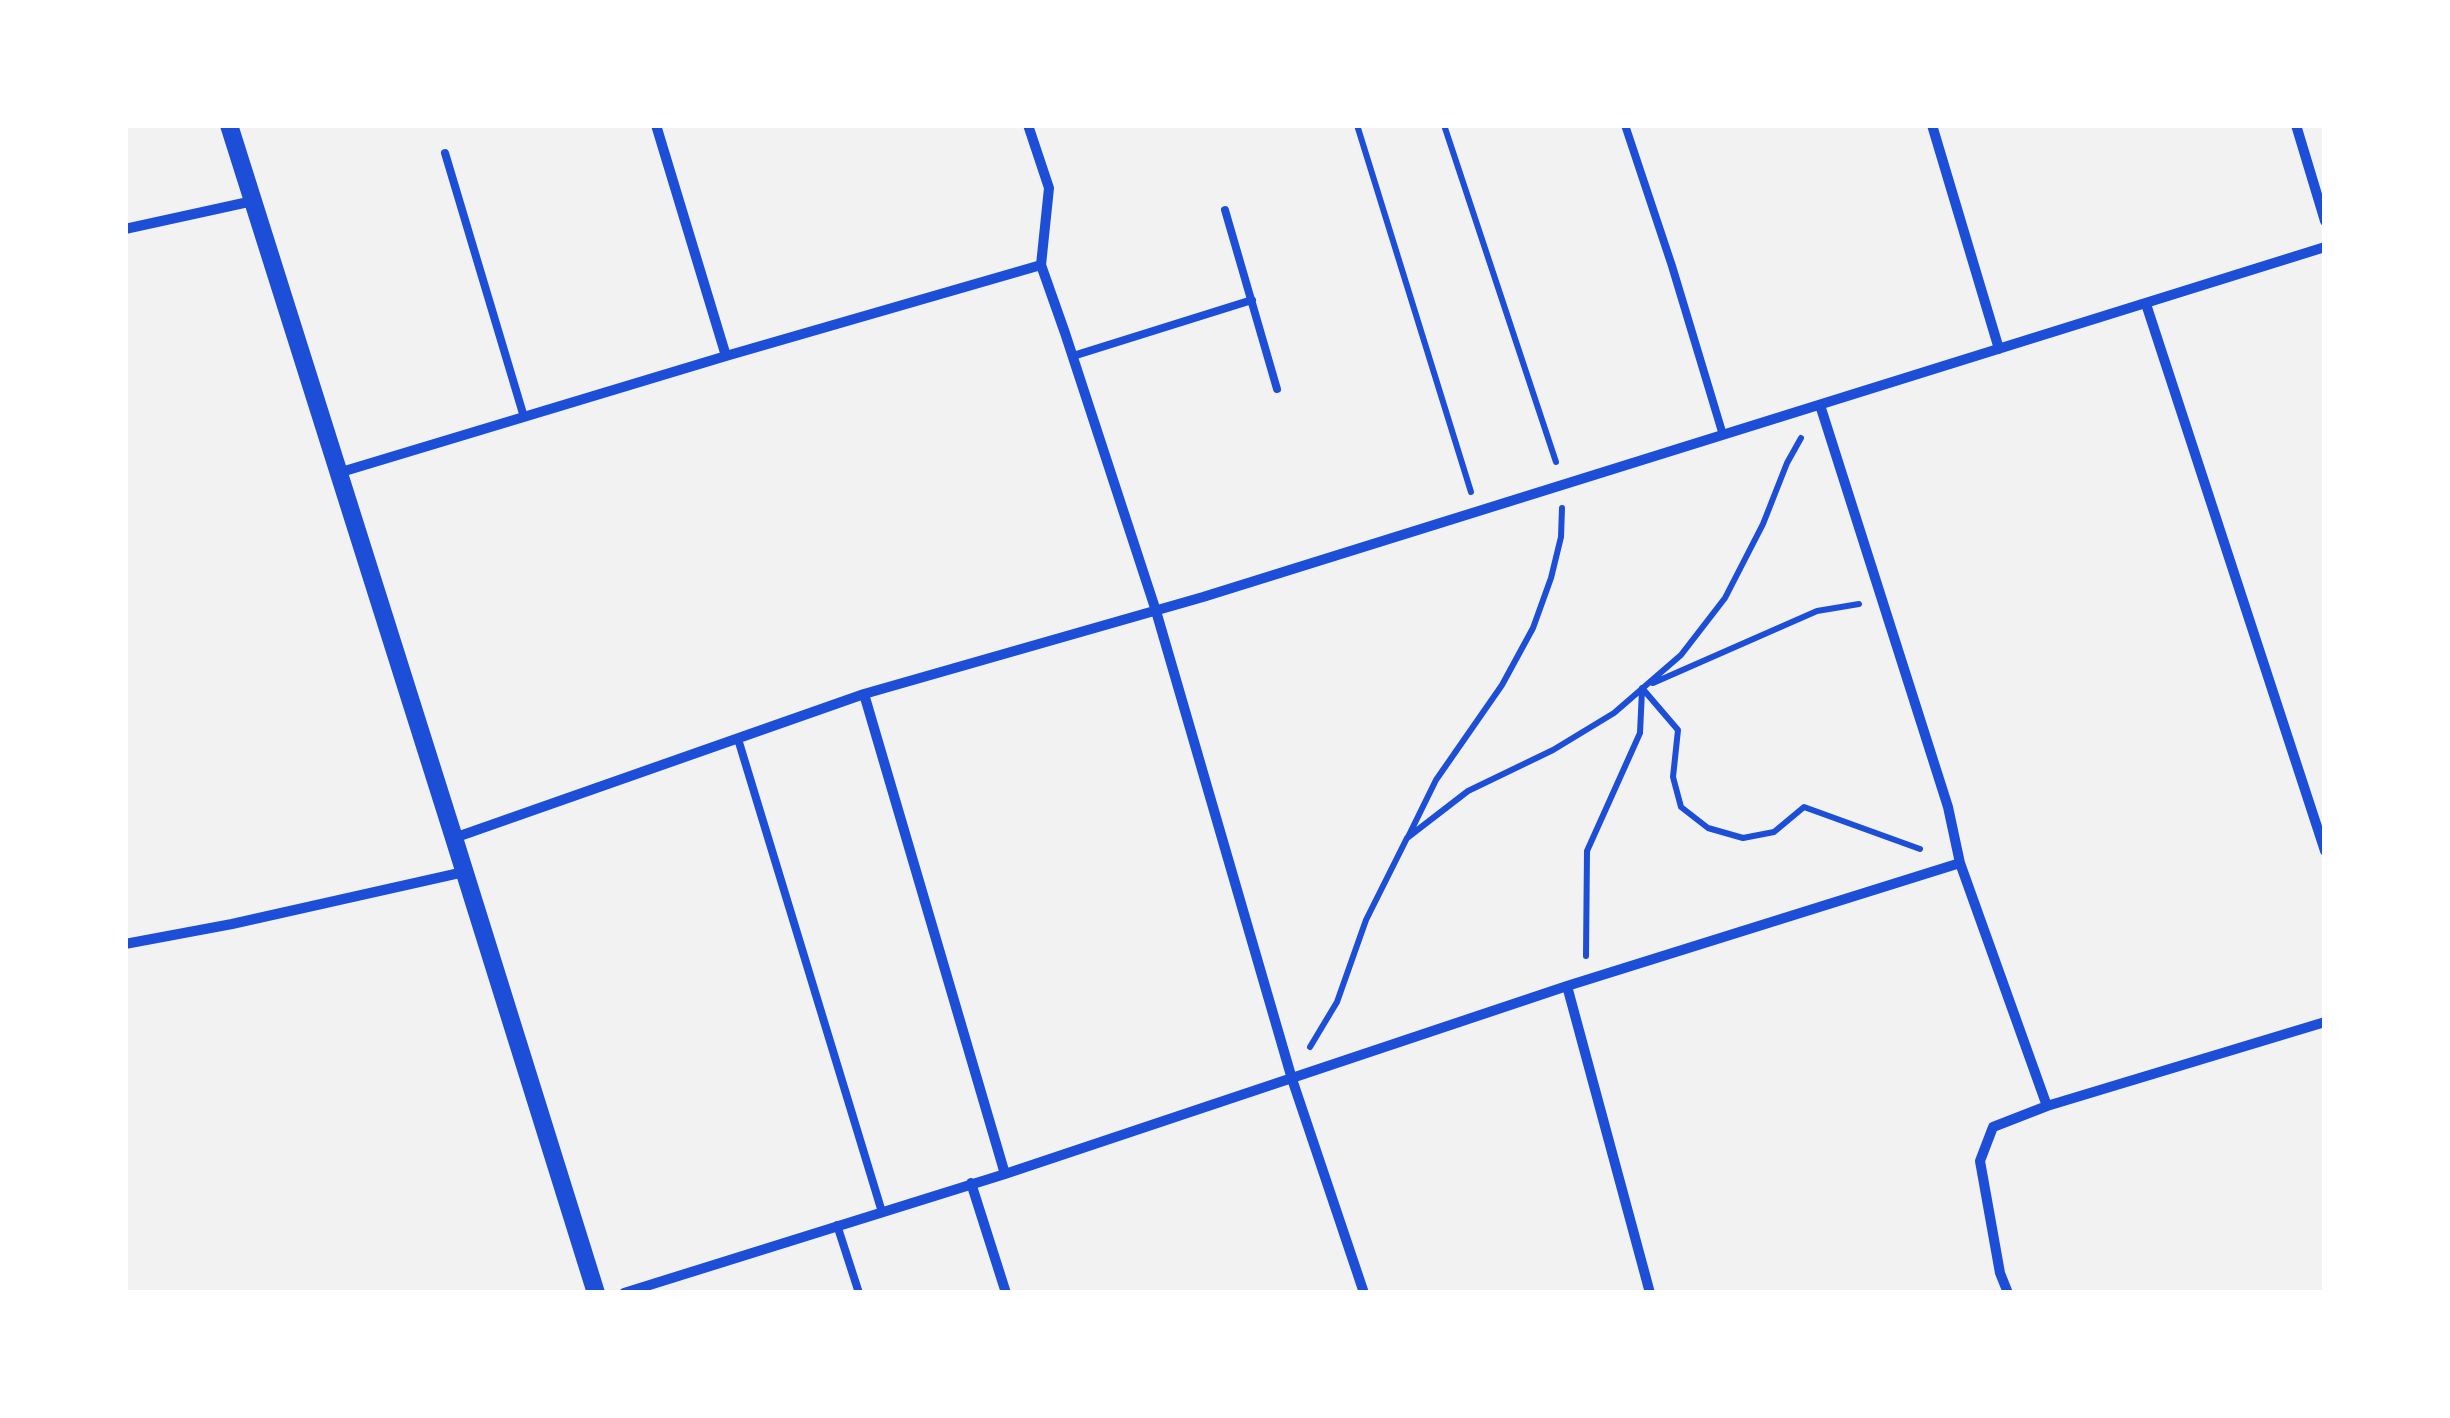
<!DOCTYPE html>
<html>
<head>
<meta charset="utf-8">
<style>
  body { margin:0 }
  #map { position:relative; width:2450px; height:1418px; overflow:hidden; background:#f2f2f2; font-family:"Exo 2",sans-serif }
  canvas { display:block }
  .frame { position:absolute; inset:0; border:128px solid #fff; pointer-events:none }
</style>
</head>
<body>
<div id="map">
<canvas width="2450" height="1418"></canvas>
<div class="frame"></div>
</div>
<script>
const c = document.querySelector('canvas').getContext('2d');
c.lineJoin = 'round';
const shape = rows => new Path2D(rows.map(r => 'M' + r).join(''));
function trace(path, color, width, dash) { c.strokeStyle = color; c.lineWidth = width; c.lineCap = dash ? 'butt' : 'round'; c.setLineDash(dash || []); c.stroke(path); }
trace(shape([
  [1357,125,1471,492],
  [1444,125,1556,462],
  [1653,683,1817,611,1859,604],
  [1642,688,1678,730,1673,777,1681,807,1708,828,1743,838,1774,832,1804,807,1920,849],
  [1408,837,1436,780,1502,685,1533,628,1551,578,1561,537,1562,508],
  [1586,956,1587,851,1640,733,1642,690],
  [1310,1047,1337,1002,1366,920,1407,838,1468,791,1553,750,1614,713,1681,655,1725,598,1763,524,1787,463,1801,438]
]), '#1d4ed8', 6);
trace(shape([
  [1625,125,1672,266,1723,435],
  [445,153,524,417],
  [1225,210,1277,389],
  [1073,356,1252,300],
  [738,739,882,1212],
  [837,1225,859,1293]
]), '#1d4ed8', 8);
trace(shape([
  [656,125,726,356],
  [1028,125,1049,188,1041,265,1065,333,1156,611,1292,1079,1364,1293],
  [1932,125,1999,349],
  [2296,125,2325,221],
  [125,229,253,201],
  [2146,304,2325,851],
  [338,473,726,356,1041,265],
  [864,694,1005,1174],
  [454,838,864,694,1203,597,2325,247],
  [1960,863,2047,1106,1993,1127,1980,1161,2000,1273,2008,1293],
  [125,944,232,924,464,872],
  [1567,986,1650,1293],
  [2047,1106,2325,1022],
  [971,1183,1006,1293],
  [624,1293,1005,1174,1567,986,1960,863,1948,807,1820,405]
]), '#1d4ed8', 10);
trace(shape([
  [229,125,454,838,596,1293]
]), '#1d4ed8', 18);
</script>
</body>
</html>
